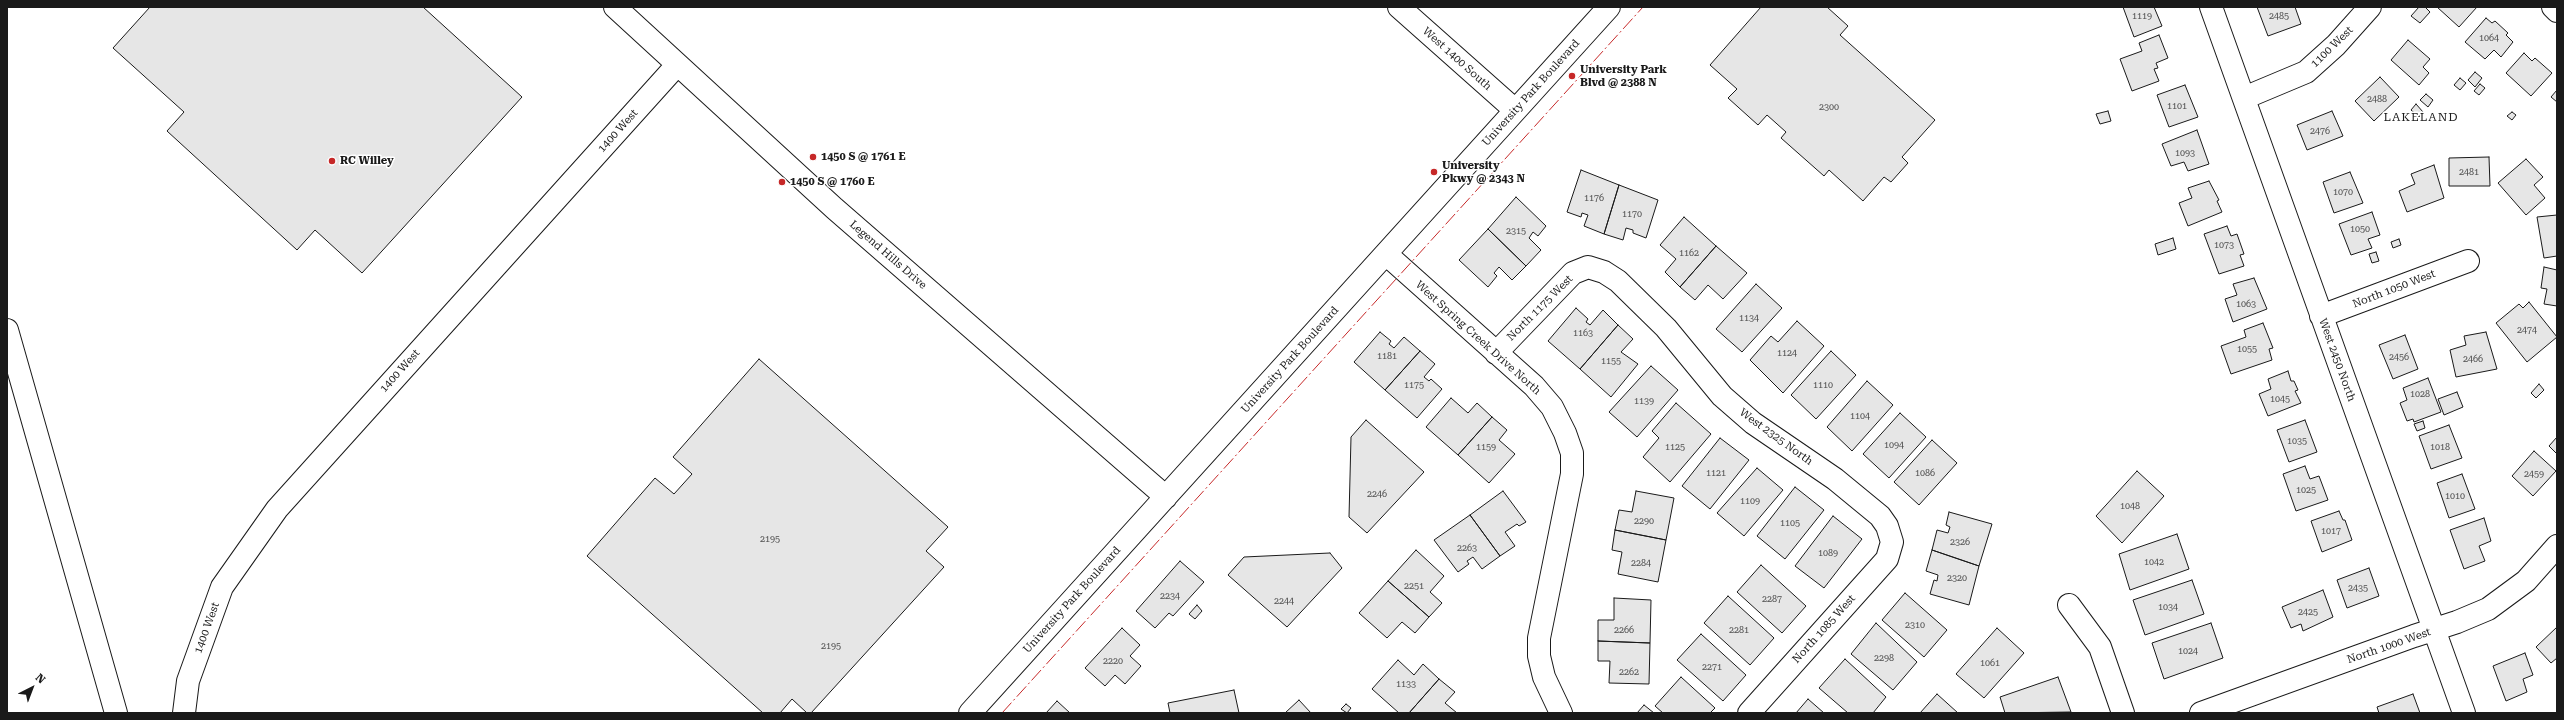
<!DOCTYPE html>
<html>
<head>
<meta charset="utf-8">
<style>
  body { margin:0 }
  #map { position:relative; width:2564px; height:720px; overflow:hidden; background:#fff; font-family:"Roboto Serif",serif }
  canvas { display:block }
  .frame { position:absolute; inset:0; border:8px solid #1a1a1a; pointer-events:none }
  .north { position:absolute; left:12px; top:668px; width:40px; height:40px; -webkit-text-stroke:3px #fff; paint-order:stroke; rotate:42deg; font-size:11px; font-weight:700; line-height:16px; text-align:center; color:#1a1a1a }
  .north::after { content:''; display:block; margin:auto; width:14px; height:18px; background:#1a1a1a; clip-path:polygon(50% 0,100% 100%,50% 72%,0 100%) }
</style>
</head>
<body>
<div id="map">
<canvas width="2564" height="720"></canvas>
<div class="frame"></div>
<div class="north">N</div>
</div>
<script>
const c = document.querySelector('canvas').getContext('2d');
c.lineJoin = 'round';
function paint(path, color) { c.fillStyle = color; c.fill(path, 'evenodd'); }
const shape = rows => new Path2D(rows.map(r => 'M' + r).join(''));
function trace(path, color, width, dash) { c.strokeStyle = color; c.lineWidth = width; c.lineCap = dash ? 'butt' : 'round'; c.setLineDash(dash || []); c.stroke(path); }
function write(font, color, halo, rows, align = 'center') {
  c.font = font + ' "Roboto Serif",serif'; c.lineWidth = 3; c.setLineDash([]); c.textBaseline = 'middle'; c.strokeStyle = halo; c.fillStyle = color; for (const [text, x, y, turn = 0] of rows) {
    c.save(); c.translate(x, y); c.rotate((+turn || 0) * Math.PI / 180); c.textAlign = isNaN(turn) ? turn : align; if (halo) c.strokeText(text, 0, 0); c.fillText(text, 0, 0); c.restore();
  }
}
const building = shape([
  [150,7,423,7,522,97,362,273,315,230,297,250,167,131,184,112,113,48,150,7],
  [1761,7,1827,7,1848,26,1840,35,1935,120,1902,157,1908,163,1891,182,1884,177,1863,201,1829,170,1824,176,1781,138,1786,132,1767,115,1758,125,1728,98,1737,89,1710,65,1761,7],
  [2123,7,2154,7,2162,26,2134,37,2123,7],
  [2257,7,2295,7,2301,24,2268,36,2257,7],
  [2419,7,2425,7,2430,12,2420,23,2411,16,2419,7],
  [2437,7,2477,7,2459,27,2437,7],
  [2486,18,2492,23,2495,21,2508,33,2506,35,2513,42,2501,57,2494,50,2485,59,2465,42,2486,18],
  [2159,35,2168,58,2156,63,2158,68,2154,69,2159,81,2132,91,2120,59,2142,51,2139,43,2159,35],
  [2408,40,2430,59,2423,67,2429,73,2419,85,2391,60,2408,40],
  [2524,53,2532,61,2535,58,2552,73,2531,96,2506,73,2524,53],
  [2475,72,2482,78,2475,87,2468,80,2475,72],
  [2380,77,2399,97,2374,121,2355,101,2380,77],
  [2460,78,2466,83,2460,90,2454,85,2460,78],
  [2480,84,2485,88,2479,95,2474,91,2480,84],
  [2185,85,2198,117,2169,127,2157,95,2185,85],
  [2557,90,2557,102,2551,97,2557,90],
  [2426,94,2433,100,2428,107,2420,100,2426,94],
  [2416,104,2423,112,2419,117,2411,110,2416,104],
  [2108,111,2111,121,2100,124,2096,114,2108,111],
  [2332,111,2343,136,2307,150,2297,125,2332,111],
  [2512,112,2516,115,2512,120,2507,116,2512,112],
  [2197,130,2209,164,2188,171,2184,162,2171,166,2162,144,2197,130],
  [2489,157,2490,186,2449,186,2449,158,2489,157],
  [2526,159,2543,177,2534,185,2545,198,2526,215,2498,183,2526,159],
  [2434,165,2444,198,2407,212,2399,191,2415,184,2411,174,2434,165],
  [1581,170,1619,185,1604,234,1584,226,1588,215,1582,213,1581,217,1567,212,1581,170],
  [2350,172,2363,203,2334,213,2323,182,2350,172],
  [2209,181,2219,200,2217,201,2222,212,2188,226,2179,203,2192,198,2188,188,2209,181],
  [1619,185,1658,200,1646,238,1633,233,1633,230,1626,228,1623,240,1604,234,1619,185],
  [1516,197,1546,226,1538,236,1533,232,1529,238,1541,250,1526,266,1488,229,1516,197],
  [2372,212,2380,235,2368,239,2372,248,2351,255,2339,224,2372,212],
  [2557,215,2557,256,2544,258,2537,217,2557,215],
  [1684,217,1716,246,1680,287,1665,272,1676,259,1660,245,1684,217],
  [2227,226,2231,236,2237,234,2244,254,2240,255,2244,266,2219,274,2204,234,2227,226],
  [1488,229,1526,266,1512,280,1499,267,1494,273,1497,276,1488,287,1459,260,1488,229],
  [2173,238,2176,249,2158,255,2155,244,2173,238],
  [2399,239,2401,245,2393,248,2391,242,2399,239],
  [1716,246,1747,273,1723,299,1708,285,1695,300,1680,287,1716,246],
  [2376,252,2379,261,2372,263,2369,254,2376,252],
  [2544,267,2557,270,2557,306,2544,304,2547,289,2541,288,2544,267],
  [2254,278,2267,309,2233,322,2225,299,2237,295,2233,284,2254,278],
  [1756,284,1782,308,1742,352,1716,329,1756,284],
  [2529,302,2557,337,2527,362,2496,323,2519,304,2523,308,2529,302],
  [1576,308,1588,319,1586,322,1590,325,1603,310,1618,325,1580,369,1548,341,1576,308],
  [1797,321,1824,346,1783,393,1750,360,1771,336,1778,342,1797,321],
  [2263,323,2273,348,2269,349,2272,360,2231,374,2221,346,2246,337,2244,330,2263,323],
  [1618,325,1633,339,1621,352,1638,364,1611,397,1580,369,1618,325],
  [1380,332,1391,341,1389,344,1394,348,1404,337,1420,351,1385,390,1354,362,1380,332],
  [2486,332,2497,369,2456,377,2450,350,2466,345,2464,336,2486,332],
  [2405,335,2418,369,2393,379,2379,345,2405,335],
  [1420,351,1435,364,1424,377,1429,381,1431,379,1442,389,1417,418,1385,390,1420,351],
  [1831,351,1856,375,1816,419,1791,395,1831,351],
  [759,359,948,527,926,551,944,567,811,713,807,713,792,699,780,713,763,713,587,556,655,478,674,494,692,474,673,457,759,359],
  [1651,366,1678,390,1637,437,1609,412,1651,366],
  [2288,371,2291,381,2294,381,2298,390,2295,391,2301,403,2268,416,2259,394,2271,389,2268,379,2288,371],
  [2428,378,2441,412,2414,422,2413,419,2407,421,2400,403,2407,400,2403,388,2428,378],
  [1867,381,1893,405,1852,451,1827,427,1867,381],
  [2539,384,2544,390,2536,398,2531,393,2539,384],
  [2457,392,2463,407,2444,415,2438,399,2457,392],
  [1451,398,1468,413,1477,403,1492,417,1458,455,1426,427,1451,398],
  [1676,403,1711,434,1670,482,1643,457,1659,438,1652,431,1676,403],
  [1900,413,1926,437,1889,478,1863,454,1900,413],
  [1492,417,1507,430,1499,440,1515,454,1489,483,1458,455,1492,417],
  [1366,420,1424,472,1367,533,1349,517,1351,437,1366,420],
  [2305,420,2317,452,2289,462,2277,430,2305,420],
  [2423,421,2425,428,2417,431,2414,424,2423,421],
  [2449,425,2462,458,2431,469,2419,436,2449,425],
  [2557,437,2557,454,2549,446,2557,437],
  [1720,438,1749,460,1710,509,1682,486,1720,438],
  [1932,440,1957,463,1919,505,1894,482,1932,440],
  [2534,451,2556,471,2533,496,2512,476,2534,451],
  [2305,466,2310,479,2319,476,2328,500,2296,511,2283,474,2305,466],
  [1757,468,1783,490,1744,536,1717,513,1757,468],
  [2137,471,2164,496,2122,543,2096,516,2137,471],
  [2462,474,2475,509,2449,518,2437,483,2462,474],
  [1795,487,1824,510,1785,559,1757,536,1795,487],
  [1503,491,1526,522,1519,526,1517,524,1505,532,1515,546,1500,556,1470,515,1503,491],
  [1636,491,1674,498,1666,540,1615,530,1619,510,1632,512,1636,491],
  [2339,511,2343,520,2345,520,2352,540,2322,552,2311,521,2339,511],
  [1949,512,1992,524,1979,566,1932,550,1937,530,1948,533,1950,527,1946,525,1949,512],
  [1470,515,1500,556,1482,569,1473,557,1467,561,1469,564,1458,572,1434,540,1470,515],
  [1833,516,1862,539,1824,588,1795,566,1833,516],
  [2484,518,2491,541,2479,546,2485,561,2464,569,2450,530,2484,518],
  [1615,530,1666,540,1658,582,1618,574,1622,552,1612,550,1615,530],
  [2177,534,2189,569,2130,590,2119,554,2177,534],
  [1416,550,1444,576,1430,592,1442,603,1429,617,1388,581,1416,550],
  [1932,550,1979,566,1969,605,1930,594,1934,580,1937,581,1938,575,1926,571,1932,550],
  [1330,553,1342,568,1287,627,1228,575,1244,557,1330,553],
  [1180,561,1204,582,1173,616,1169,613,1155,628,1136,611,1180,561],
  [1761,565,1806,606,1782,633,1737,592,1761,565],
  [2369,568,2379,596,2347,608,2337,580,2369,568],
  [2192,580,2204,614,2145,635,2133,600,2192,580],
  [1388,581,1429,617,1415,633,1402,622,1387,638,1359,613,1388,581],
  [2323,590,2333,617,2303,631,2301,624,2291,628,2282,607,2323,590],
  [1905,593,1947,630,1924,657,1882,620,1905,593],
  [1728,596,1774,638,1750,665,1704,623,1728,596],
  [1614,598,1651,600,1650,643,1598,641,1598,620,1614,620,1614,598],
  [1197,605,1202,611,1195,619,1189,614,1197,605],
  [1876,623,1917,662,1893,690,1851,654,1876,623],
  [2211,623,2223,658,2164,679,2152,643,2211,623],
  [2557,627,2557,658,2551,663,2536,647,2557,627],
  [1122,628,1140,645,1130,656,1141,666,1125,684,1115,675,1105,686,1085,668,1122,628],
  [1997,628,2024,653,1984,698,1956,674,1997,628],
  [1701,634,1746,675,1723,701,1677,660,1701,634],
  [1598,641,1650,643,1649,684,1609,683,1610,661,1598,661,1598,641],
  [2525,653,2533,675,2523,679,2527,692,2506,701,2493,666,2525,653],
  [1845,659,1886,697,1873,713,1848,713,1819,688,1845,659],
  [1398,660,1414,675,1423,664,1439,679,1409,713,1399,713,1372,689,1398,660],
  [1681,677,1715,708,1710,713,1663,713,1655,706,1681,677],
  [2058,677,2071,712,2005,713,2000,697,2058,677],
  [1439,679,1455,692,1445,703,1457,713,1409,713,1439,679],
  [1234,690,1239,713,1170,713,1168,703,1234,690],
  [1937,694,1958,713,1920,713,1937,694],
  [2413,694,2420,713,2379,713,2377,707,2413,694],
  [1808,699,1824,713,1796,713,1808,699],
  [1299,700,1311,713,1285,713,1299,700],
  [1057,701,1070,713,1046,713,1057,701],
  [1346,704,1351,708,1347,713,1341,709,1346,704],
  [1644,705,1654,713,1637,713,1644,705]
]);
paint(building, '#e6e6e6');
trace(building, '#1a1a1a', 1);
const minor = shape([
  [615,7,834,208,1166,497],
  [1399,7,1515,110],
  [2211,7,2464,713],
  [2553,7,2557,11],
  [2244,98,2306,72,2336,45,2370,7],
  [1386,254,1534,386,1552,407,1565,433,1572,453,1572,474,1539,638,1539,656,1544,677,1561,713],
  [2321,316,2468,261],
  [1496,353,1573,273,1588,267,1604,272,1618,281,1666,328,1722,396,1753,423,1835,479,1880,516,1887,526,1892,542,1887,559,1749,713],
  [2069,605,2100,647,2123,713],
  [184,713,188,681,222,587,277,509,677,65],
  [970,713,1609,7],
  [2201,713,2414,636,2457,622,2488,609,2526,581,2557,546]
]);
const highway = shape([
  [7,330,116,713]
]);
trace(minor, '#1a1a1a', 24);
trace(highway, '#1a1a1a', 24);
trace(minor, '#fff', 22);
trace(highway, '#fff', 22);
trace(shape([
  [1002,713,1643,7]
]), '#c62828', 1, [14, 3, 2, 3]);
for (const [x, y, r, color] of [
  [1572,76,4,"#c62828"],
  [813,157,4,"#c62828"],
  [332,161,4,"#c62828"],
  [1434,172,4,"#c62828"],
  [782,182,4,"#c62828"]
]) { const dot = new Path2D(); dot.arc(x, y, r, 0, 2 * Math.PI); c.fillStyle = color; c.fill(dot); trace(dot, '#fff', 1.5); }
write('9px', '#4d4d4d', null, [
  ["1119",2142,16],
  ["2485",2279,16],
  ["1064",2489,38],
  ["2488",2377,99],
  ["1101",2177,106],
  ["2300",1829,107],
  ["2476",2320,131],
  ["1093",2185,153],
  ["2481",2469,172],
  ["1070",2343,192],
  ["1176",1594,198],
  ["1170",1632,214],
  ["1050",2360,229],
  ["2315",1516,231],
  ["1073",2224,245],
  ["1162",1689,253],
  ["1063",2246,304],
  ["1134",1749,318],
  ["2474",2527,330],
  ["1163",1583,333],
  ["1055",2247,349],
  ["1124",1787,353],
  ["1181",1387,356],
  ["2456",2399,357],
  ["2466",2473,359],
  ["1155",1611,361],
  ["1175",1414,385],
  ["1110",1823,385],
  ["1028",2420,394],
  ["1045",2280,399],
  ["1139",1644,401],
  ["1104",1860,416],
  ["1035",2297,441],
  ["1094",1894,445],
  ["1159",1486,447],
  ["1125",1675,447],
  ["1018",2440,447],
  ["1121",1716,473],
  ["1086",1925,473],
  ["2459",2534,474],
  ["1025",2306,490],
  ["2246",1377,494],
  ["1010",2455,496],
  ["1109",1750,501],
  ["1048",2130,506],
  ["2290",1644,521],
  ["1105",1790,523],
  ["1017",2331,531],
  ["2195",770,539],
  ["2326",1960,542],
  ["2263",1467,548],
  ["1089",1828,553],
  ["1042",2154,562],
  ["2284",1641,563],
  ["2320",1957,578],
  ["2251",1414,586],
  ["2435",2358,588],
  ["2234",1170,596],
  ["2287",1772,599],
  ["2244",1284,601],
  ["1034",2168,607],
  ["2425",2308,612],
  ["2310",1915,625],
  ["2266",1624,630],
  ["2281",1739,630],
  ["2195",831,646],
  ["1024",2188,651],
  ["2298",1884,658],
  ["2220",1113,661],
  ["1061",1990,663],
  ["2271",1712,667],
  ["2262",1629,672],
  ["1133",1406,684]
]);
write('11px', '#1a1a1a', '#fff', [
  ["1100 West",2332,47,-44],
  ["West 1400 South",1457,59,42],
  ["University Park Boulevard",1531,93,-48],
  ["1400 West",618,131,-48],
  ["Legend Hills Drive",888,255,41],
  ["North 1050 West",2394,289,-21],
  ["North 1175 West",1540,308,-45],
  ["West Spring Creek Drive North",1478,338,42],
  ["University Park Boulevard",1290,360,-48],
  ["West 2450 North",2337,360,70],
  ["1400 West",400,371,-48],
  ["West 2325 North",1776,437,36],
  ["University Park Boulevard",1072,600,-48],
  ["1400 West",207,628,-70],
  ["North 1085 West",1824,629,-48],
  ["North 1000 West",2389,646,-19]
]);
write('bold 11px', '#1a1a1a', '#fff', [
  ["University Park",1580,70],
  ["Blvd @ 2388 N",1580,83],
  ["1450 S @ 1761 E",821,157],
  ["RC Willey",340,161],
  ["University",1442,166],
  ["Pkwy @ 2343 N",1442,179],
  ["1450 S @ 1760 E",790,182]
], 'left');
c.letterSpacing = '1px';
write('12px', '#1a1a1a', '#fff', [
  ["LAKELAND",2421,117]
]);
c.letterSpacing = '0px';
</script>
</body>
</html>
